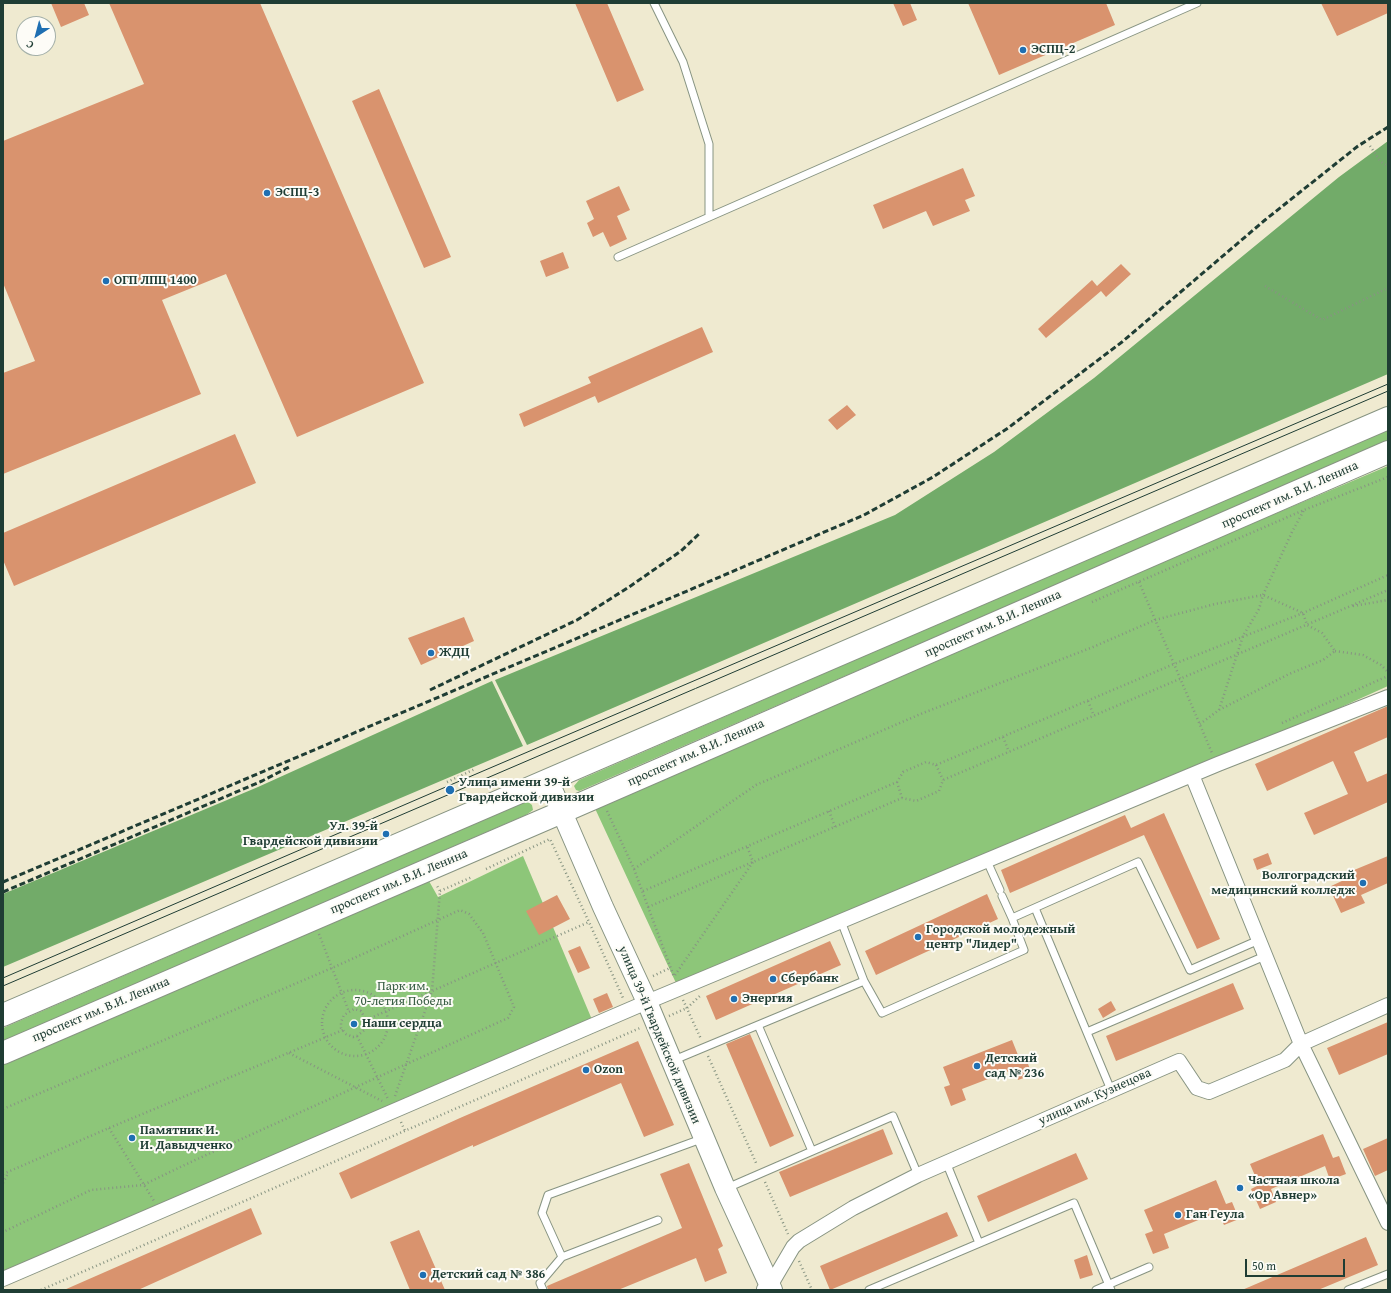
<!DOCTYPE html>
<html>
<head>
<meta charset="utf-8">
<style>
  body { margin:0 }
  #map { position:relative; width:1391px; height:1293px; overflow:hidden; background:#efead0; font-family:"Gentium Book Plus",serif }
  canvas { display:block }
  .frame { position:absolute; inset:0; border:4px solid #1f3d34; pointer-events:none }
  .north { position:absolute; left:16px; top:16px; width:40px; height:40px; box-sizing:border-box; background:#fdfcf7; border:1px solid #a4b0a9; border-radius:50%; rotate:216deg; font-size:11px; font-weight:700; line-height:16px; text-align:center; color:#1f3d34 }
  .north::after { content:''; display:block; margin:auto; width:14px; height:18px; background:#1f6fb2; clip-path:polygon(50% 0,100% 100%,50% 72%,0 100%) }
  .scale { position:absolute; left:1245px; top:1259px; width:100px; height:18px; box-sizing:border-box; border:2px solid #1f3d34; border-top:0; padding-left:5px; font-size:12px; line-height:14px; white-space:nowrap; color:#1f3d34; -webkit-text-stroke:3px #fdfcf7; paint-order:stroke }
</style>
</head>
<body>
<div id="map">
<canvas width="1391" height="1293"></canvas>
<div class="frame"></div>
<div class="north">С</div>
<div class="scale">50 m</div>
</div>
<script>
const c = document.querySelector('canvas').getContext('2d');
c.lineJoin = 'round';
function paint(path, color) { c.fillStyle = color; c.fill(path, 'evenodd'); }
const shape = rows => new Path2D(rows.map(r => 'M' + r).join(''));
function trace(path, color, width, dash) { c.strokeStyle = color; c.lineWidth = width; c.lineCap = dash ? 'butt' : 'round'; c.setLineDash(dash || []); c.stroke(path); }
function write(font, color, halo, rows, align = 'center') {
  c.font = font + ' "Gentium Book Plus",serif'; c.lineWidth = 4; c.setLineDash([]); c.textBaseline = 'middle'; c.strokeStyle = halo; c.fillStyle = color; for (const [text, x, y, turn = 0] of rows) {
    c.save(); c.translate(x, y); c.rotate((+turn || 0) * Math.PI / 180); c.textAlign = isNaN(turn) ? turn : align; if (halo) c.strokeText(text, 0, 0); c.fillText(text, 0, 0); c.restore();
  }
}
paint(shape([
  [1388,428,1388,441,584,789,579,791,576,790,574,786,579,780],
  [1388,466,1388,686,1193,774,676,983,592,802],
  [527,801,532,805,533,810,526,815,3,1042,3,1028],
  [523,856,593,1022,3,1277,3,1059,425,874,438,897]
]), '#8dc679');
paint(shape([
  [1388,141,1388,374,527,745,495,680,895,515,994,452,1094,378,1339,177],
  [492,681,523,746,3,967,3,894,258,787]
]), '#72ab69');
paint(shape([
  [51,3,84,3,89,15,61,27],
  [109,3,260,3,424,383,297,437,226,274,162,300,201,394,3,474,3,373,35,361,3,283,3,141,144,84],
  [575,3,607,3,644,90,617,102],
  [893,3,910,3,917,20,903,26],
  [968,3,1106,3,1115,25,999,75],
  [1321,3,1388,3,1388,13,1337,36],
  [379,89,451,257,424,268,352,101],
  [963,168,975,196,965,200,970,211,933,226,926,211,883,229,873,205],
  [619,186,630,210,617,216,627,239,610,247,603,232,593,237,587,223,594,219,586,201],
  [563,252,569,268,546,277,540,261],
  [1121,264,1131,274,1106,297,1101,291,1046,338,1038,329,1092,280,1097,286],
  [702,327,713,352,598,403,595,396,524,427,519,414,591,383,588,377],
  [847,405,856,415,837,430,828,420],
  [235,434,256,483,14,586,3,560,3,533],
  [464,617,474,641,421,665,408,638],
  [1388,706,1388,737,1354,752,1367,782,1388,773,1388,802,1314,835,1304,813,1348,794,1333,761,1267,791,1255,764],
  [1164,813,1220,939,1197,949,1144,835,1010,893,1001,870,1125,815,1131,828],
  [1268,853,1272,864,1257,870,1253,859],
  [1388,856,1388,883,1361,895,1365,903,1341,913,1329,887,1344,880,1342,875],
  [987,894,998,919,876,975,865,951],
  [557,895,570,919,539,935,526,911],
  [830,941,841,965,716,1020,706,996],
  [580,946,590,968,578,973,568,951],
  [1233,983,1244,1009,1116,1061,1106,1036],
  [607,993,613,1007,599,1013,593,999],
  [1111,1001,1116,1010,1103,1018,1098,1009],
  [1388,1022,1388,1054,1339,1075,1327,1048],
  [750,1034,794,1136,770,1147,726,1044],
  [1012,1040,1020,1060,1026,1058,1032,1075,1018,1080,1014,1069,962,1089,966,1100,951,1106,944,1087,950,1085,943,1067],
  [638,1041,674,1125,644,1137,621,1083,473,1147,473,1145,351,1199,339,1173,460,1118],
  [883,1129,893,1154,790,1197,779,1172],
  [1323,1134,1333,1158,1339,1156,1346,1174,1330,1180,1325,1166,1271,1189,1276,1202,1260,1209,1251,1189,1259,1185,1250,1164],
  [1388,1138,1388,1170,1375,1176,1363,1149],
  [1076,1153,1088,1179,988,1222,977,1196],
  [689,1163,723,1246,718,1249,727,1273,705,1282,696,1258,618,1290,548,1290,547,1286,682,1228,660,1174],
  [1216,1180,1226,1204,1232,1202,1239,1219,1224,1225,1218,1212,1164,1234,1169,1248,1153,1254,1145,1234,1153,1231,1144,1210],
  [251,1208,262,1234,138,1290,64,1290],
  [947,1212,958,1236,830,1290,820,1266],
  [419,1230,445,1290,410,1290,390,1242],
  [1366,1237,1378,1265,1318,1290,1242,1290],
  [1087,1255,1093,1275,1080,1279,1074,1260]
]), '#d9936e');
const service = shape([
  [654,3,683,62,709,144,709,217],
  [618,257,1197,3],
  [987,861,1000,890],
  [1002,896,1012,918],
  [1035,908,1111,1090],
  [841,921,864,981],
  [758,1025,812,1151],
  [1087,1032,1265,956],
  [674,1060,864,981,882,1013,1024,950,1012,918,1138,862,1190,970,1259,940],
  [946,1162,979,1243],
  [727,1188,893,1116,918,1175],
  [562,1257,658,1220],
  [543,1290,540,1283,562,1257,542,1213,548,1195,704,1138],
  [869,1290,1074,1203,1111,1290],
  [1096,1290,1149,1267],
  [1348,1290,1388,1274]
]);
const minor = shape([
  [1192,775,1301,1044,1388,1223],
  [3,1279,647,1002,1218,764,1388,697],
  [764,1289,770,1286,793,1247,799,1241,853,1208,918,1175,1179,1061,1197,1088,1209,1092,1285,1060,1301,1044,1388,1005]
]);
const secondary = shape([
  [548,780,603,907,647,1002,725,1188,772,1290]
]);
const primary = shape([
  [3,1015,1388,418],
  [3,1053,562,812,1388,452]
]);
trace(service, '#879482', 9);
trace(minor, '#879482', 16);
trace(secondary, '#879482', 22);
trace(primary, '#879482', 24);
trace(shape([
  [1370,146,1381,162,1388,166],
  [1265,286,1322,320,1388,288],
  [1139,582,1212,753],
  [1092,602,1304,510,1388,477],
  [1353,606,1388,600],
  [1335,651,1363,655,1381,665,1388,672],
  [1088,701,1094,716],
  [1219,710,1243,636,1259,609,1263,595,1292,532,1304,510],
  [1282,723,1388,676],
  [1003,737,1009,752],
  [936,765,943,780],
  [447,782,475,769],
  [897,782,902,798],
  [607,811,634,869,674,977],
  [829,811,835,827],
  [486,869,550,839,589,922,623,998],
  [634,869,756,785,923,713,1093,647,1155,620,1215,604,1263,595,1303,613,1307,625,1322,633,1335,651,1323,660,1289,674,1219,710,1200,724],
  [440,891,472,877],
  [643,891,897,782,903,772,926,762,936,765,1174,664,1303,613,1388,575],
  [648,907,902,798,916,801,939,791,943,780,1388,590],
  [319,934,349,1012],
  [675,975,753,862,747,846],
  [653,976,670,968],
  '322 1023a33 33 0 1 1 66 0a33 33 0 1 1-66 0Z',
  [683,1000,701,1039],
  [669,1016,687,1008,701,995],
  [366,1020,367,1028,357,1036,353,1037,346,1034,341,1028,341,1022,344,1015,354,1009,361,1011,366,1020,589,922],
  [357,1036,388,1099],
  [289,1053,382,1101],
  [708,1056,757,1165],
  [395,1096,432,991,440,891,436,884],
  [3,1109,332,968,460,910,469,914,483,933,514,1007,508,1018,193,1161,143,1185,91,1190,3,1232],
  [401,1122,405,1131],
  [109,1128,154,1201],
  [3,1174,109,1128,343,1030],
  [765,1182,788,1234],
  [3,1183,8,1173],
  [799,1261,812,1290],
  [41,1290,640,1028]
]), '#879482', 2.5, [1, 3]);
trace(service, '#fff', 7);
trace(minor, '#fff', 14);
trace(secondary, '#fff', 20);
trace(primary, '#fff', 22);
trace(shape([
  [3,978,448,786,1388,384],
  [3,986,1388,391]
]), '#1f3d34', 1);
trace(shape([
  [430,690,577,620,629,587,681,551,699,534],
  [3,882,573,640,864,515,933,477,1008,428,1122,342,1265,220,1358,146,1388,127],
  [3,892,262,781,291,766]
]), '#1f3d34', 3, [6, 3]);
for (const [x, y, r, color] of [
  [1023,50,4,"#1f6fb2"],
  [267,193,4,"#1f6fb2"],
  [106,281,4,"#1f6fb2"],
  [431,653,4,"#1f6fb2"],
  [450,790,5,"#1f6fb2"],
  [386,834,4,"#1f6fb2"],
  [1363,883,4,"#1f6fb2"],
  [918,937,4,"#1f6fb2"],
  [773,979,4,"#1f6fb2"],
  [734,999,4,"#1f6fb2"],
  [354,1024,4,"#1f6fb2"],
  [977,1066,4,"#1f6fb2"],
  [586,1070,4,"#1f6fb2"],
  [132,1138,4,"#1f6fb2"],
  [1240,1188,4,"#1f6fb2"],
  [1178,1215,4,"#1f6fb2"],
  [423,1275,4,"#1f6fb2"]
]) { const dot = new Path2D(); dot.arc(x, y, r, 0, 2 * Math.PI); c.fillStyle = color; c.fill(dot); trace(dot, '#fdfcf7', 1.5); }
write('bold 13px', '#1f3d34', '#fdfcf7', [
  ["ЭСПЦ-2",1031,50],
  ["ЭСПЦ-3",275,193],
  ["ОГП ЛПЦ 1400",114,281],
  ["ЖДЦ",439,653],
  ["Улица имени 39-й",459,783],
  ["Гвардейской дивизии",459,798],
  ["Ул. 39-й",378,827,"right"],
  ["Гвардейской дивизии",378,842,"right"],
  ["Волгоградский",1355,876,"right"],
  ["медицинский колледж",1355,891,"right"],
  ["Городской молодежный",926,930],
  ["центр \"Лидер\"",926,945],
  ["Сбербанк",781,979],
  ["Энергия",742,999],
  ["Наши сердца",362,1024],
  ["Детский",985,1059],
  ["сад № 236",985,1074],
  ["Ozon",594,1070],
  ["Памятник И.",140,1131],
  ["И. Давыдченко",140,1146],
  ["Частная школа",1248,1181],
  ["«Ор Авнер»",1248,1196],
  ["Ган Геула",1186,1215],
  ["Детский сад № 386",431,1275]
], 'left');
write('13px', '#1f3d34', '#fdfcf7', [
  ["проспект им. В.И. Ленина",1290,495,-24],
  ["проспект им. В.И. Ленина",993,624,-24],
  ["проспект им. В.И. Ленина",696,753,-24],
  ["проспект им. В.И. Ленина",399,882,-23],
  ["проспект им. В.И. Ленина",101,1010,-23],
  ["улица 39-й Гвардейской дивизии",659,1035,67],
  ["улица им. Кузнецова",1095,1097,-24]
]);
write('13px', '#3a5f45', '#fdfcf7', [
  ["Парк им.",403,987],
  ["70-летия Победы",403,1002]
]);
</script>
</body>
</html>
